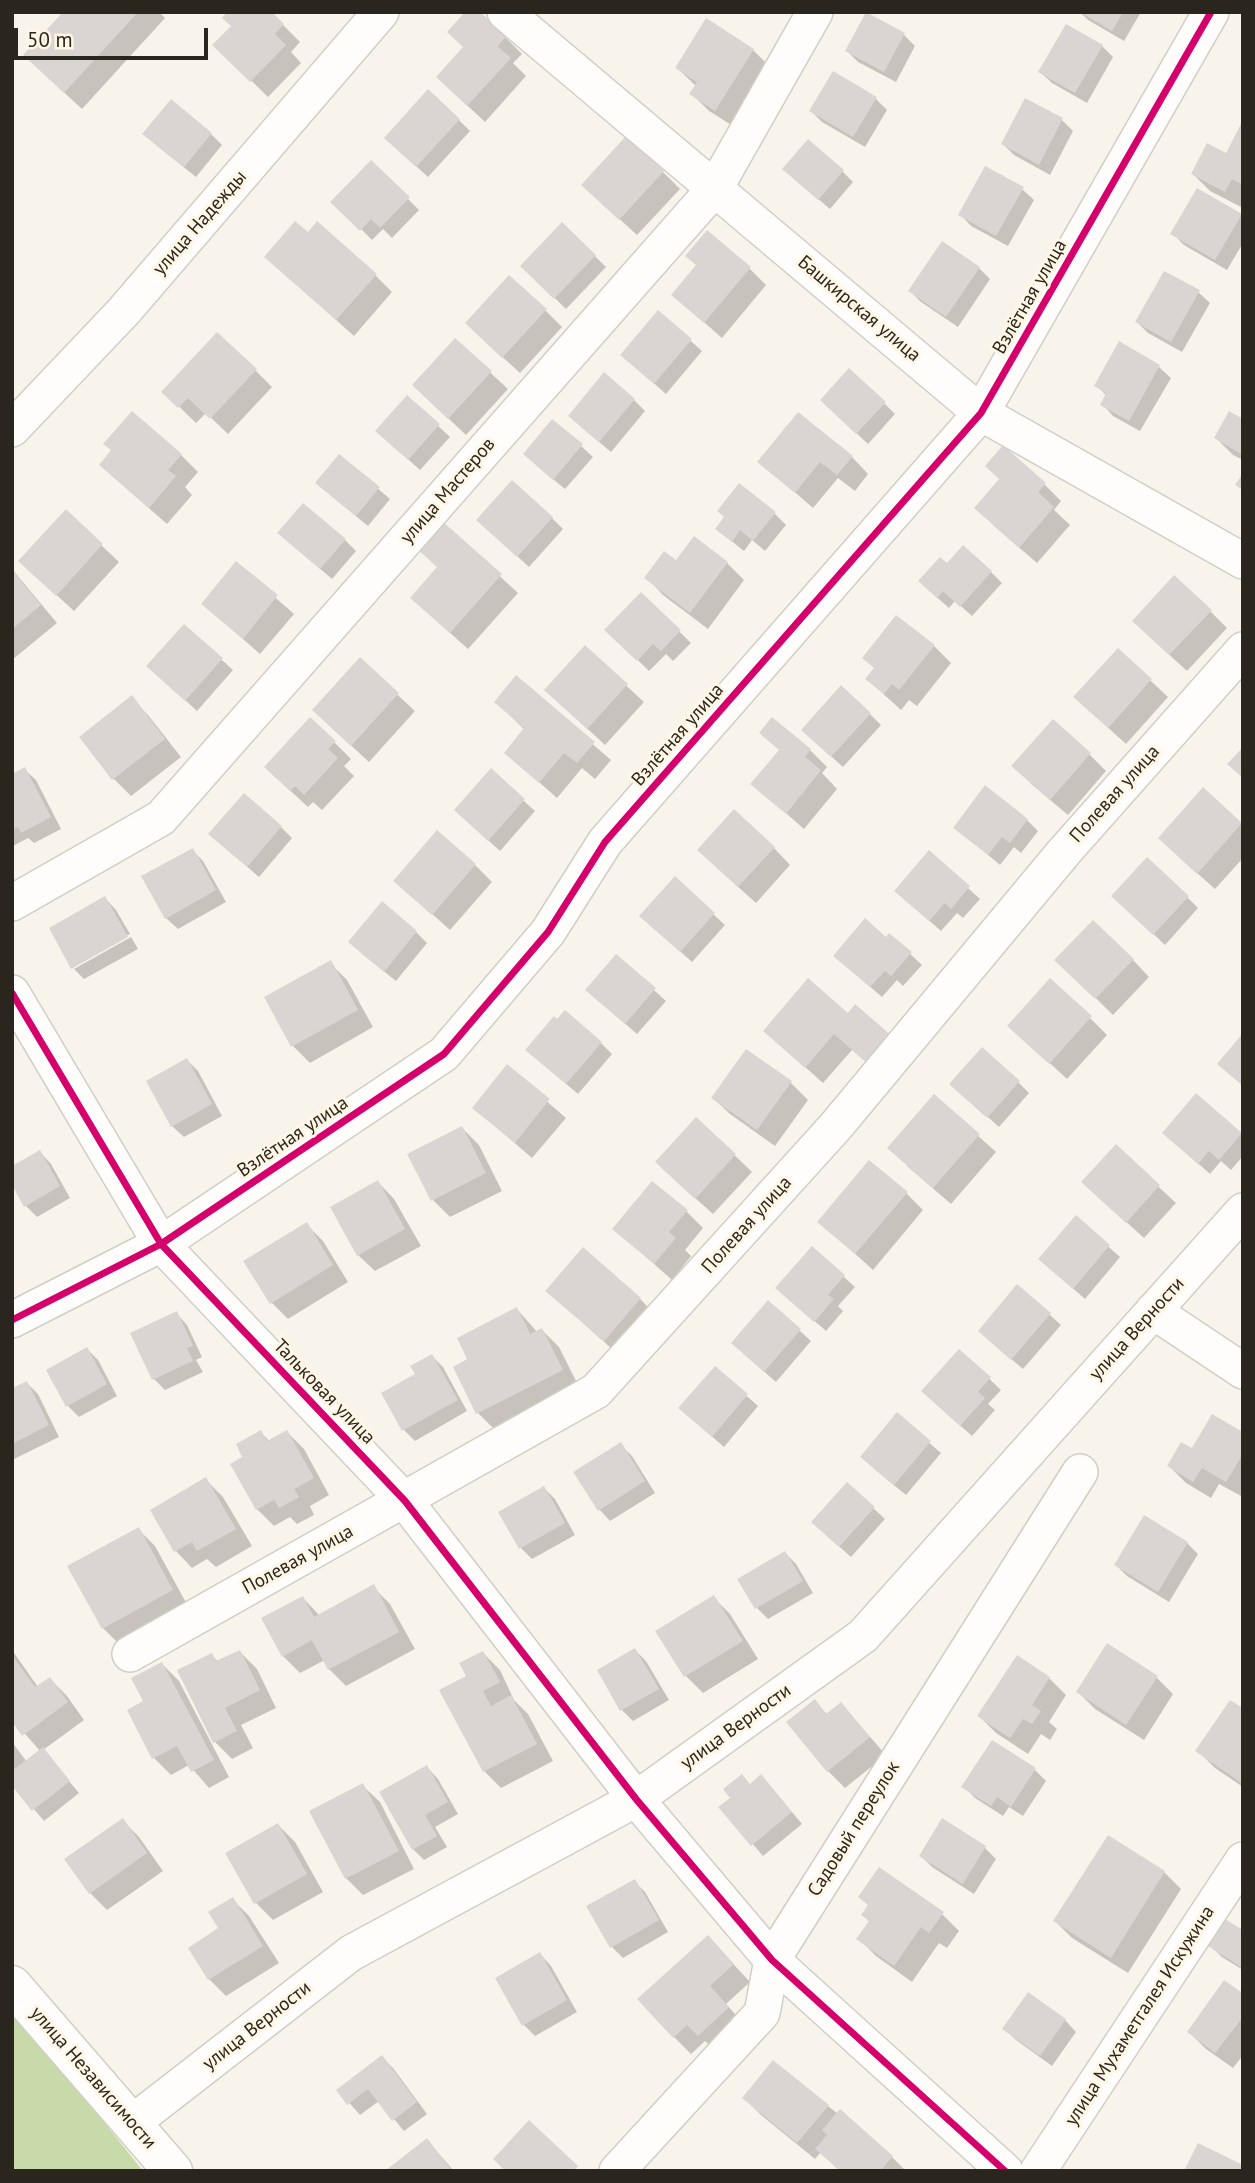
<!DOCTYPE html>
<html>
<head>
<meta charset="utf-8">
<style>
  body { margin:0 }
  #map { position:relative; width:1255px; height:2183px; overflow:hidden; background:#f9f4eb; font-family:"PT Sans",sans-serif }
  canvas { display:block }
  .frame { position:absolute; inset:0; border:14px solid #2a261e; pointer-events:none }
  .scale { position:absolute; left:14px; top:28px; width:194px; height:32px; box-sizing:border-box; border:4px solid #2a261e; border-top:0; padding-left:9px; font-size:21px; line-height:24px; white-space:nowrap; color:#2a261e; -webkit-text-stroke:5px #fff6e5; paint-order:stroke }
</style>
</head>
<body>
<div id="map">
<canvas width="1255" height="2183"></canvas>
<div class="frame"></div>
<div class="scale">50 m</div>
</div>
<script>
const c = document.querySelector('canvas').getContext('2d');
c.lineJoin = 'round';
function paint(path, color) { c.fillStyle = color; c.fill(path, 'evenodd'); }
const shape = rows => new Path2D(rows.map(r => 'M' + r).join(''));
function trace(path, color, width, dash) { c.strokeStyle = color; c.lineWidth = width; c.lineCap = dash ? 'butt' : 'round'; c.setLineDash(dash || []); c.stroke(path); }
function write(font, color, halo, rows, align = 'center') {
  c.font = font + ' "PT Sans",sans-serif'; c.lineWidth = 6; c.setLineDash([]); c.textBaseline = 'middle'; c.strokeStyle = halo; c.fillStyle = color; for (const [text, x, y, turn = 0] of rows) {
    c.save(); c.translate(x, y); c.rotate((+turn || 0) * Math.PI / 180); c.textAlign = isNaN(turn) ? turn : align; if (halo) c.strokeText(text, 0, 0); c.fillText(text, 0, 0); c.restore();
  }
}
paint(shape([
  [12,2007,143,2171,12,2171]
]), '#c9daaa');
paint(shape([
  [65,12,159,12,165,18,82,109,42,72],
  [270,12,300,42,291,52,301,63,268,97,215,45,233,26],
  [1080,12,1141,12,1124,41,1088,20],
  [867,15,904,35,915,46,896,82,858,62,847,51],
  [505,37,522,54,513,63,526,76,485,122,455,94],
  [1102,46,1113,57,1087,103,1052,83,1040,72],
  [753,50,770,67,733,126,709,111,692,94,696,86,677,68],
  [876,99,887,110,865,147,822,122,811,111],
  [1026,101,1062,120,1073,131,1050,175,1014,155,1003,144],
  [459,120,470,131,428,177,397,149],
  [1243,124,1243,208,1210,191,1193,174,1227,156],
  [211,134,222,145,196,177,156,145],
  [371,162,419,210,392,238,383,229,372,240,333,201],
  [842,171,853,182,830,209,796,180],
  [663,172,680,189,637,235,601,202],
  [1022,189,1034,200,1008,246,971,226,960,214],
  [1198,190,1243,217,1243,243,1227,270,1184,245,1172,233],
  [562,224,606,267,566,309,522,266],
  [308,234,375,275,392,292,354,336,266,257],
  [942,243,979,268,990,279,958,327,921,302,910,291],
  [749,268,766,285,722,338,673,295],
  [1198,292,1210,303,1182,352,1148,333,1137,322],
  [545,310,562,327,520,373,484,340],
  [658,312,702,351,666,394,622,355],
  [455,340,508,389,466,435,431,402],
  [1120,344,1159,367,1171,378,1140,431,1113,416,1102,404,1107,396,1096,385],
  [255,370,272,387,228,434,206,413,196,423,164,392],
  [407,397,450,437,420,470,389,442],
  [634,400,645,411,611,452,581,427],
  [884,403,895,414,868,444,833,411],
  [1243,421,1243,460,1233,455,1216,438],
  [581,446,593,457,565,489,536,465],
  [181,455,198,472,185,487,192,495,167,524,119,482],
  [340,456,390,499,368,526,329,494],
  [852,457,868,474,855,491,838,478,813,508,760,462],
  [1044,484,1061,501,1054,510,1070,525,1037,563,993,525],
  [66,512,119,562,74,611,38,578],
  [774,513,786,525,765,551,752,540,744,551,729,539,726,518],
  [552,518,563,529,529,567,490,531],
  [442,523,518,593,468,649,429,614,439,568],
  [694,538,727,563,744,580,708,629,663,595,647,578,676,562],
  [345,540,356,551,332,579,291,544],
  [236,563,294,614,260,654,203,604],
  [947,566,991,572,1002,583,972,616,955,601,949,608,931,592],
  [12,569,57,623,12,660],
  [641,594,691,643,673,661,666,654,649,671,607,630],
  [1210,611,1227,628,1187,671,1151,638],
  [184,626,233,670,197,711,160,677],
  [934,646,951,663,917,706,909,700,901,710,867,679,875,669,864,658],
  [585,648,644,702,605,745,564,707],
  [1118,650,1168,697,1126,744,1093,714],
  [360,660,415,711,369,762,331,727],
  [516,678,611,760,595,779,582,768,557,798,506,753,525,730,496,702],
  [131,698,148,715,181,757,131,796,114,779,81,737],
  [870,714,881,725,843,767,814,741],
  [334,742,351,759,344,766,354,776,322,810,313,802,308,807,283,784],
  [810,750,827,767,822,773,837,789,804,829,753,784],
  [1089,754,1106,771,1068,815,1030,783],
  [24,769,36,780,61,829,34,843,28,838,13,846,12,776],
  [491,771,535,811,500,851,467,821],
  [1203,790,1243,826,1243,858,1215,889,1177,855],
  [1027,820,1038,831,1021,853,1014,847,1000,865,955,827],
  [281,827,292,838,259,877,222,845],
  [774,848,790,865,756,903,716,867],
  [192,850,203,861,226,902,178,929,166,918],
  [930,853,980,899,963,918,957,913,941,931,908,902],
  [475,865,492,882,450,930,395,881],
  [675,879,725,925,692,962,653,927],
  [1187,897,1198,908,1165,945,1125,907],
  [105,898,116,910,130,934,74,965,74,969,51,929],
  [416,932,427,943,396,981,361,953],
  [890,935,922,965,903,986,897,980,882,997,847,967],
  [131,937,138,949,84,979,74,969],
  [616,956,666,1001,637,1034,599,1001],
  [1057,960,1133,960,1149,977,1113,1015],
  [330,963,347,980,373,1027,310,1063,293,1046],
  [808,981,886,1079,852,1050,823,1083,765,1031],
  [1090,1018,1107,1035,1067,1079,1027,1042],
  [601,1043,612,1054,578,1094,538,1060],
  [747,1051,791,1083,808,1100,775,1146,730,1114,713,1098],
  [187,1060,198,1071,222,1116,184,1137,172,1126],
  [507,1067,566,1118,532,1158,474,1108],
  [1018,1082,1029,1093,999,1127,963,1095],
  [934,1096,996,1152,951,1204,906,1165],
  [1196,1096,1243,1136,1243,1156,1231,1170,1221,1161,1210,1174,1164,1133],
  [697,1119,752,1172,713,1214,674,1179],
  [462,1128,479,1145,502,1191,450,1217,433,1200],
  [1116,1147,1176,1203,1144,1238,1101,1199],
  [40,1152,51,1164,70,1198,37,1217,26,1206],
  [378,1182,394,1199,421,1246,375,1271,358,1255],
  [906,1193,923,1210,873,1270,820,1222],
  [686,1211,703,1228,685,1250,691,1256,672,1280,615,1229],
  [1076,1218,1120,1257,1085,1299,1052,1270],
  [306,1224,323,1241,348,1282,288,1319,271,1302],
  [812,1248,855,1287,838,1306,843,1311,826,1331,789,1299],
  [640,1299,657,1316,621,1357,565,1307],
  [769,1303,811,1341,776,1382,744,1354],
  [517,1309,537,1332,542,1330,559,1347,579,1387,494,1429,477,1412,470,1360],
  [176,1313,187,1325,202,1357,196,1360,203,1372,165,1390,154,1379],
  [1049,1314,1061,1325,1023,1369,991,1342],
  [87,1349,98,1360,117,1396,79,1417,68,1406],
  [960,1351,1001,1390,988,1404,995,1410,972,1436,934,1402],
  [432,1356,443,1367,467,1411,415,1441,404,1430,417,1375],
  [715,1368,758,1406,724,1447,692,1419],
  [27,1383,38,1394,59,1437,12,1460,12,1390],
  [897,1415,941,1453,906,1495,873,1468],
  [261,1432,270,1442,287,1432,304,1449,329,1495,310,1506,314,1515,297,1524,290,1517,274,1526,257,1509,245,1458],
  [1243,1434,1243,1497,1219,1484,1211,1498,1186,1483,1169,1466,1192,1451],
  [621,1445,632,1456,655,1493,610,1521,599,1509],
  [206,1480,223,1497,252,1546,216,1567,207,1559,192,1568,176,1551],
  [544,1488,555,1499,575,1535,532,1559,521,1548],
  [873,1508,885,1519,851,1557,824,1533],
  [138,1529,155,1546,189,1608,120,1645,103,1628],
  [1187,1543,1198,1554,1169,1602,1127,1576,1116,1565],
  [785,1553,796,1564,813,1593,768,1619,757,1608,740,1579],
  [373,1587,390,1604,415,1649,346,1686,329,1669,325,1660,300,1673,283,1656,303,1598,320,1616],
  [713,1597,730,1614,758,1659,703,1693,686,1676,658,1631],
  [12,1650,38,1687,50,1679,67,1696,84,1720,43,1750,79,1793,44,1821,12,1783,12,1742,27,1762,40,1751,12,1719],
  [635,1650,646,1661,669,1700,633,1721,622,1710,599,1671],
  [240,1652,257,1669,276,1708,241,1725,253,1748,232,1759,215,1742,211,1655,219,1662],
  [483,1653,500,1670,514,1700,528,1714,553,1761,501,1788,484,1771,468,1677],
  [162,1664,179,1681,229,1777,209,1788,189,1765,171,1775,154,1758],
  [1156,1677,1173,1694,1144,1740,1095,1709,1078,1692],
  [1049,1678,1066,1695,1049,1722,1057,1729,1050,1740,1041,1734,1028,1754,996,1733,979,1716],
  [814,1702,828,1715,841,1704,886,1755,845,1788,828,1771,789,1723],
  [1243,1711,1243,1787,1215,1768,1198,1751],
  [427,1767,438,1779,458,1814,435,1827,447,1847,424,1860,413,1849],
  [1035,1770,1046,1781,1023,1816,1009,1807,1003,1816,975,1798,964,1787],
  [362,1785,380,1802,414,1869,363,1895,346,1878,311,1812],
  [751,1785,772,1788,802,1824,763,1856,721,1807],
  [122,1820,139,1837,163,1871,107,1910,90,1893,67,1860],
  [943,1821,985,1848,996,1859,974,1894,932,1867,921,1856],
  [278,1825,295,1842,323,1892,273,1920,256,1903,227,1853],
  [1164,1872,1181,1889,1128,1973,1072,1938,1055,1921],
  [634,1881,645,1892,668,1932,623,1958,612,1947],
  [860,1897,942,1914,959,1931,947,1948,939,1943,912,1982,876,1956,859,1939,870,1923,863,1915,869,1906],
  [232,1899,249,1916,279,1963,226,1996,209,1979,220,1929],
  [1243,1933,1243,1970,1222,1957,1210,1946],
  [540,1954,551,1966,577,2012,535,2036,524,2025,497,1978],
  [724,1954,750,1982,726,2004,745,2025,716,2051,705,2041,691,2054,674,2037],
  [1243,1992,1243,2055,1233,2068,1206,2049,1189,2032],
  [1029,1995,1065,2020,1076,2032,1052,2066,1016,2040,1005,2029],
  [382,2057,393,2068,427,2114,404,2131,379,2101,360,2115,338,2090],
  [744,2098,828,2106,892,2157,906,2171,840,2171,821,2152,815,2159,761,2115],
  [427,2140,454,2171,387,2171]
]), '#0003');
paint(shape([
  [63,12,138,12,64,93,23,55],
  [227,12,272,12,284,24,275,34,286,45,250,82,212,45,231,26,222,18],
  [465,12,480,12,506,36,497,46,511,58,467,106,436,77,463,47,447,32],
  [866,12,905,33,884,72,845,51],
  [1080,12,1123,12,1112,31],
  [706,18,754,49,715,111,689,94,697,82,675,68],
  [1066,24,1103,45,1075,93,1038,72],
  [833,71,877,97,853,137,809,111],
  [428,89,460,119,416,167,384,138],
  [1025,98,1063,118,1039,165,1001,144],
  [171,99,212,133,184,167,142,134],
  [1243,120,1243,185,1232,179,1225,192,1191,174,1207,143,1226,153],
  [626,136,664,171,619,220,581,185],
  [808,139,844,170,818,200,782,169],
  [371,160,410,197,380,228,371,219,360,231,330,202],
  [985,166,1024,187,996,236,958,215],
  [1197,188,1242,214,1215,260,1170,234],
  [295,221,308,232,317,221,377,274,336,320,264,257],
  [562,222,596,255,554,299,520,266],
  [707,230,751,267,704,323,671,295,696,265,685,256],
  [942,241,980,267,946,317,908,291],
  [1164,271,1200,290,1171,342,1135,322],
  [509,275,547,309,502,358,465,323],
  [658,310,692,339,654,384,620,355],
  [217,332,257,369,210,419,188,398,178,408,161,392],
  [455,338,492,371,448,419,412,385],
  [1119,341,1160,365,1129,421,1100,405,1106,393,1094,386],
  [849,368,886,402,856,434,820,400],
  [604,372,635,399,599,442,568,416],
  [407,395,440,424,408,460,375,431],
  [132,411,182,454,168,470,176,476,149,508,99,465,111,450,103,444],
  [1229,411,1243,419,1243,455,1214,438],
  [798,412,853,456,837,475,820,462,795,493,757,462],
  [552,419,583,444,553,480,523,454],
  [1003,445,1046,483,1038,492,1054,507,1019,548,974,508,999,479,985,466],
  [339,454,380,487,356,516,315,483],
  [1243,473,1243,490,1235,485],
  [512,480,553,517,517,557,476,520],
  [739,483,776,512,753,541,740,530,732,542,715,529,724,517,717,511],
  [303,503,346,539,320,569,277,533],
  [66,509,103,544,56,596,18,561],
  [442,521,502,574,450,633,410,598,437,567,417,549],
  [694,536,728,562,690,613,644,578,664,551,676,560],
  [963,545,992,571,960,607,943,591,937,598,918,581,940,557,947,563],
  [236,561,278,595,243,639,201,604],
  [12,570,41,605,12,629],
  [1174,575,1212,610,1169,655,1132,621],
  [641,592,681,630,661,651,653,644,637,661,604,630],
  [896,615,935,645,899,690,892,684,884,694,865,679,874,668,862,658],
  [184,624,223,658,185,701,146,666],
  [585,645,628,684,587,729,544,690],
  [1118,648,1152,679,1108,728,1073,697],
  [360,657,399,693,351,746,312,710],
  [516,675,595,742,577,763,564,753,539,783,504,753,524,728,494,702],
  [841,685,871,713,831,757,801,730],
  [132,695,165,739,112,780,79,737],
  [310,717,336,741,328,749,338,758,304,795,295,786,290,791,264,767],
  [772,717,811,749,805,757,821,770,786,814,750,784,779,750,759,733],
  [1053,719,1091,753,1050,800,1011,766],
  [1243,747,1243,778,1227,764],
  [25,767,51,817,21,833,18,827,12,830,12,774],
  [491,768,525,799,488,841,454,810],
  [985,785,1028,819,1010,843,1002,837,988,855,953,828],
  [1203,787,1242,823,1197,874,1158,838],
  [244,793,282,826,247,867,208,834],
  [734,809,775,847,738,887,697,850],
  [437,830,476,864,432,915,393,881],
  [193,848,216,890,165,919,141,876],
  [929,850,970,886,951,909,945,903,929,921,894,891],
  [1147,857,1189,896,1153,935,1111,896],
  [675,876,715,913,680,952,639,916],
  [105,896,128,937,71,969,49,928],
  [382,901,417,931,384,972,348,942],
  [865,918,886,937,889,933,912,952,891,976,885,971,870,987,833,956],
  [1093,920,1134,959,1095,999,1054,960],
  [616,954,656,988,625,1024,585,990],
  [331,960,358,1010,291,1047,264,997],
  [808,978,848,1013,855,1004,892,1036,868,1064,834,1034,805,1068,763,1031],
  [1050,978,1092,1016,1049,1064,1007,1026],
  [565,1010,602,1042,566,1084,525,1050,554,1016,557,1019],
  [1243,1033,1243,1086,1217,1064],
  [982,1047,1020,1081,987,1118,949,1084],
  [746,1049,792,1081,757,1130,711,1098],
  [187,1058,212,1104,171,1127,146,1081],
  [507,1064,550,1099,515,1143,472,1108],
  [1196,1093,1242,1133,1219,1160,1209,1151,1198,1164,1162,1133],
  [934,1094,980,1134,933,1188,887,1148],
  [696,1117,736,1154,695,1199,655,1162],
  [462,1126,486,1173,431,1201,407,1154],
  [1116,1144,1160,1185,1126,1223,1081,1182],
  [40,1150,60,1186,24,1207,12,1185,12,1166],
  [869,1160,908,1192,855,1254,817,1222],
  [378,1180,405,1229,357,1256,330,1207],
  [652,1181,688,1210,669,1232,676,1238,654,1264,612,1229],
  [1076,1215,1110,1245,1073,1289,1038,1259],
  [307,1222,333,1265,270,1304,243,1261],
  [812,1246,845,1275,828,1295,834,1299,814,1322,775,1288],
  [583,1247,641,1298,604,1341,545,1291],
  [1017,1284,1051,1313,1011,1360,978,1331],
  [768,1300,801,1329,764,1372,731,1343],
  [517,1307,530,1334,542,1328,563,1370,476,1414,453,1367,467,1359,457,1338],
  [177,1311,193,1346,187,1348,193,1361,152,1380,130,1333],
  [87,1347,107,1384,66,1407,46,1370],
  [959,1349,991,1377,978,1392,985,1398,960,1426,921,1391],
  [432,1354,458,1400,402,1431,381,1393,415,1374,410,1366],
  [715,1366,748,1394,712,1437,678,1408],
  [27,1381,49,1425,12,1444,12,1388],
  [897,1412,931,1441,894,1485,860,1457],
  [1212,1414,1243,1432,1243,1454,1226,1482,1202,1468,1193,1482,1167,1466,1181,1442,1192,1448],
  [261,1430,267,1441,287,1430,314,1478,294,1489,299,1497,279,1508,274,1500,256,1510,230,1464,242,1457,236,1444],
  [621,1442,645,1481,598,1511,573,1472],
  [206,1477,236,1529,197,1551,192,1542,174,1552,150,1510],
  [847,1482,875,1507,839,1547,811,1522],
  [544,1486,565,1523,519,1549,498,1512],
  [1144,1515,1188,1542,1158,1592,1114,1565],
  [139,1527,173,1590,102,1629,67,1566],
  [785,1551,803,1581,755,1609,737,1579],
  [374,1584,399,1632,328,1670,312,1640,282,1657,261,1618,303,1596,314,1617],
  [714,1595,743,1641,684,1677,655,1631],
  [1107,1643,1158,1676,1126,1725,1076,1692],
  [635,1648,659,1689,620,1711,597,1670],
  [240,1650,260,1690,225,1708,237,1731,213,1743,177,1670,212,1653,216,1661],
  [483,1651,500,1682,483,1691,491,1706,511,1695,537,1744,483,1772,439,1690,466,1676,459,1663],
  [12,1655,35,1687,50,1677,68,1702,22,1736,12,1722],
  [1017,1655,1050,1677,1032,1705,1041,1711,1032,1724,1023,1719,1010,1738,977,1716],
  [162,1662,214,1760,191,1772,177,1746,152,1759,127,1710,143,1701,131,1678],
  [815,1699,826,1714,841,1702,870,1737,827,1772,786,1722],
  [1230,1700,1243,1708,1243,1784,1195,1751],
  [992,1740,1036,1768,1011,1807,997,1797,991,1806,961,1787],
  [43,1747,70,1781,32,1811,12,1786,12,1771],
  [427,1765,448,1802,425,1815,437,1836,412,1850,379,1792],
  [742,1774,750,1784,761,1774,792,1812,751,1846,718,1807,730,1798,723,1789],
  [363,1783,399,1851,345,1879,309,1811],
  [123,1818,147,1853,89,1894,64,1859],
  [942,1818,986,1846,963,1884,919,1856],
  [278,1823,307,1874,254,1904,225,1853],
  [1108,1835,1165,1871,1111,1958,1053,1921],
  [879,1867,944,1912,929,1933,921,1927,894,1966,856,1939,869,1921,861,1915,868,1905,858,1897],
  [635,1879,659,1920,610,1948,586,1906],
  [233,1897,263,1946,208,1980,188,1948,218,1928,208,1912],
  [1225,1919,1243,1930,1243,1963,1241,1967,1208,1946],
  [708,1935,734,1964,710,1986,729,2007,698,2036,687,2025,673,2038,637,1999],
  [540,1952,567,2000,522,2026,495,1978],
  [1224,1980,1241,1992,1243,1989,1243,2017,1215,2053,1187,2032],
  [1028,1992,1066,2019,1040,2056,1002,2029],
  [382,2055,417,2102,392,2121,368,2089,347,2105,336,2090],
  [773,2060,829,2105,797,2143,742,2098],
  [840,2109,893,2156,880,2171,840,2171,815,2149,827,2135,822,2130],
  [529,2120,578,2166,574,2171,505,2171,493,2159],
  [427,2138,452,2171,385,2171],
  [1198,2143,1243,2165,1243,2171,1184,2171]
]), '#dad5d3');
const minor = shape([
  [505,12,981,413,1243,561],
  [12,429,124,311,381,12],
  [12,903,161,818,715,188,815,12],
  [12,993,161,1244,405,1501,636,1799,772,1960,1005,2171],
  [1153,1311,1243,1371],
  [12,1320,161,1244,444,1054,548,932,605,842,981,413,1211,12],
  [130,1654,596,1391,836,1126,1064,852,1243,650],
  [132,2123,351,1953,636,1799,863,1636,1243,1211],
  [617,2171,762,2013,772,1960,1080,1472],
  [1038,2171,1243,1860]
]);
const major = shape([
  [12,1985,173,2171]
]);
trace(minor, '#d1cec6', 38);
trace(major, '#d1cec6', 41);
trace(minor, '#fefdfc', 35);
trace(major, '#fefdfc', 38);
trace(shape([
  [12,993,161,1244,405,1501,636,1799,772,1960,1005,2171],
  [12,1320,161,1244,444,1054,548,932,605,842,981,413,1211,12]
]), '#d6006c', 7);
write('19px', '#2a261e', '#fff6e5', [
  ["улица Надежды",200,223,-49],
  ["Взлётная улица",1030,297,-60],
  ["Башкирская улица",859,309,40],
  ["улица Мастеров",448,491,-49],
  ["Взлётная улица",678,735,-49],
  ["Полевая улица",1115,794,-48],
  ["Взлётная улица",293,1137,-34],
  ["Полевая улица",747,1225,-48],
  ["улица Верности",1137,1329,-48],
  ["Тальковая улица",324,1392,46],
  ["Полевая улица",298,1560,-29],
  ["улица Верности",736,1727,-36],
  ["Садовый переулок",854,1829,-58],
  ["улица Мухаметгалея Искужина",1140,2016,-57],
  ["улица Верности",257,2026,-38],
  ["улица Независимости",93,2078,49]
]);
</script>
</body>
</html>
